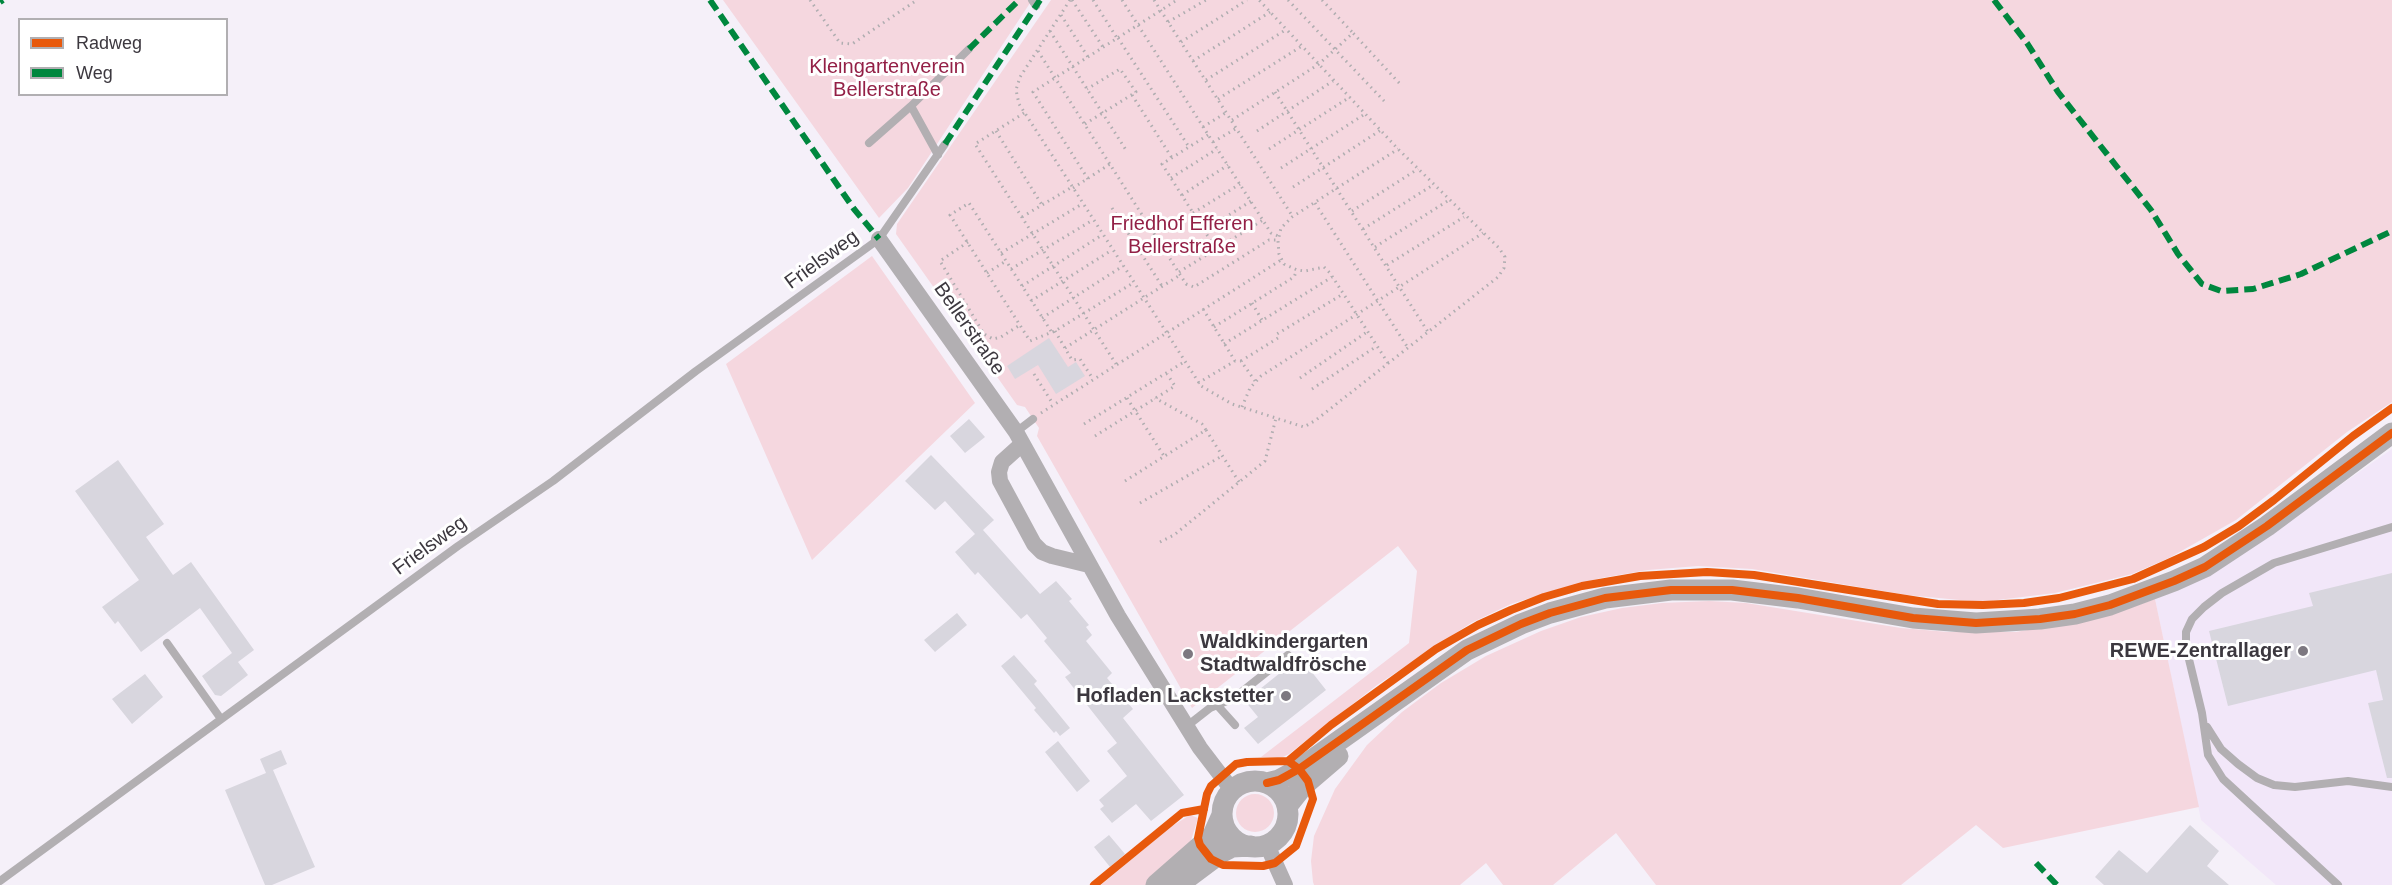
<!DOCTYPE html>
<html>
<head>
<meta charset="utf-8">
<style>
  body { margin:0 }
  #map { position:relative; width:2392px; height:885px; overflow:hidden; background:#f5f0f9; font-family:Helvetica,sans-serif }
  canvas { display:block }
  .legend { position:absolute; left:18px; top:18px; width:210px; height:78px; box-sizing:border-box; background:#fff; border:2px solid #b1afb2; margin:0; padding:8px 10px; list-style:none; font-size:18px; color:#3c383f }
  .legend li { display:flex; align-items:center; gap:12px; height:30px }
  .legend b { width:30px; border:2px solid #b1afb2 }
</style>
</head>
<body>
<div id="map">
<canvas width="2392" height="885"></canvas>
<ul class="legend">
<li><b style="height:8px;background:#e8590c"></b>Radweg</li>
<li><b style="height:8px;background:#00873e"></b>Weg</li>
</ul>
</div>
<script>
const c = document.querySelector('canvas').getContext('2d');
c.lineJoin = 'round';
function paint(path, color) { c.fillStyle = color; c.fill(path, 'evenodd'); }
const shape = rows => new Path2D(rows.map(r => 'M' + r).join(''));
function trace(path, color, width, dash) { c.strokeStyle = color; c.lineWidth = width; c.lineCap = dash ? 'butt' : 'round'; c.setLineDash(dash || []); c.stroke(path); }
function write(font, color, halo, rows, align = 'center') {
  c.font = font + ' Helvetica,sans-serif'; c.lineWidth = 6; c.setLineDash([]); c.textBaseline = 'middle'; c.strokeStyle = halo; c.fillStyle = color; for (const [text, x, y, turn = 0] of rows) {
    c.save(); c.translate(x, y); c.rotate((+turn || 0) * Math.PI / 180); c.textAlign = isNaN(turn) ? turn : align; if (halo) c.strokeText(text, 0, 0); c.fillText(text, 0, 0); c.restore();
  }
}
paint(shape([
  [2392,449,2392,885,2276,885,2201,820,2155,599,2180,589,2226,565]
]), '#f2e7f9');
paint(shape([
  [723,0,1032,0,908,188,879,218],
  [1051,0,2392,0,2392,402,2347,432,2236,520,2169,558,2132,574,2055,593,1981,602,1907,595,1752,569,1698,566,1648,570,1601,578,1559,589,1511,604,1471,623,1377,685,1289,754,1283,757,1261,757,1409,643,1417,571,1398,546,1192,708,1037,436,1039,428,1025,407,1017,405,896,234,897,224],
  [872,256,975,403,812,560,726,364],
  [2155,599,2199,807,2003,848,1976,825,1901,885,1656,885,1616,833,1553,885,1503,885,1486,863,1460,885,1314,885,1313,882,1311,861,1314,836,1335,789,1367,745,1402,712,1441,683,1486,656,1541,631,1581,617,1622,608,1662,603,1709,601,1746,603,1901,628,1948,632,2016,632,2110,615],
  '1236 813a19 19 0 1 1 38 0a19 19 0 1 1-38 0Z',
  [1190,815,1198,818,1189,847,1148,885,1101,885,1169,828]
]), '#f5d7df');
paint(shape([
  [1049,338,1068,367,1076,362,1085,376,1056,394,1038,365,1015,379,1007,366],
  [969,419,985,437,965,453,950,436],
  [931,455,994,520,983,530,1040,594,1056,581,1072,599,1069,601,1089,625,1086,627,1092,635,1086,641,1112,673,1107,678,1133,709,1123,718,1184,795,1151,821,1136,804,1112,823,1100,809,1104,806,1099,800,1127,776,1107,751,1117,743,1065,677,1071,673,1044,641,1047,638,1027,614,1021,619,978,572,975,575,955,552,975,534,945,501,935,510,905,481],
  [118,460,164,524,146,537,173,575,191,562,254,650,238,662,248,675,221,696,215,695,202,676,232,653,200,608,141,652,118,621,115,624,102,607,139,580,75,491],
  [2392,573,2392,778,2387,778,2368,703,2383,700,2376,670,2228,706,2209,631,2313,606,2309,593],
  [957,613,967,625,935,652,924,640],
  [1014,655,1037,681,1034,684,1070,728,1060,736,1056,731,1054,733,1034,710,1036,708,1001,666],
  [1300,657,1326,690,1258,744,1244,728,1258,717,1245,701],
  [145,674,163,697,132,724,112,699],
  [1058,741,1090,781,1077,792,1045,752],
  [281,750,287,764,273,770,315,867,272,885,265,885,225,790,266,773,260,759],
  [2190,825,2219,851,2207,866,2229,885,2104,885,2095,877,2119,850,2147,873],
  [1109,835,1125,854,1110,867,1094,847]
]), '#d8d6de');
trace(shape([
  [810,0,840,43,852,44,917,0],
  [1070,0,1020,77,1016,90,1019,104,1201,386,1232,404,1304,427,1316,420,1498,277,1504,268,1505,257,1499,248,1398,149,1259,0],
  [1072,0,1103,47],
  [1093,0,1117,38],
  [1122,0,1271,233,1278,236],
  [1154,0,1293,217],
  [1288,0,1385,102],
  [1322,0,1353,33],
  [1061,15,1088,57],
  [1168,22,1206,0],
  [1050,31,1126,150],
  [1118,38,1189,147],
  [1181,42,1247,0],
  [1038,51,1186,284,1194,287,1269,240,1278,240],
  [1193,61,1270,12],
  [1206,80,1287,29],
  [1275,92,1428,332],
  [1132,95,1172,158],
  [1218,99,1302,46],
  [1024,113,975,144,1116,364],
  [1232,120,1319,64,1353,33,1401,85],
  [1085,124,1136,92,1120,69,1087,89],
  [1203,127,1227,112],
  [996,131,1042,205],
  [1257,131,1333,81],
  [1208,135,1162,164,1216,249],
  [1213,142,1237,128],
  [1269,149,1350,97],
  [1281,168,1365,114],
  [1171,178,1217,149],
  [1088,179,1033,92,1177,0],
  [1293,187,1381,130],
  [1073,188,1110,164],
  [1182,195,1228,165],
  [1315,203,1408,348],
  [1112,208,1162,286],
  [1352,211,1418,169],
  [1193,213,1240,184],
  [1022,217,1072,187],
  [1363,229,1433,185],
  [1204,231,1251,201],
  [968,242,940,261,984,334,993,339,1001,337,1020,325],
  [1375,247,1449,200],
  [1001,253,1082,204],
  [1387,265,1464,217],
  [1011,269,1093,220],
  [1179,272,1263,220],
  [987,273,1006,261],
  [1022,286,1102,235],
  [1031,301,1112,250],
  [1252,303,1262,320],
  [1203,309,1235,361,1241,361,1255,381],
  [1042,318,1123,266],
  [1214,327,1294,277,1297,270],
  [1051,331,969,203,950,215,1030,341,1055,331,1133,283],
  [1055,331,1072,360,1080,359,1093,379],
  [1224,344,1332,277],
  [1065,348,1180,275],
  [1241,361,1278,338,1277,334,1343,294],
  [1388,363,1330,273,1324,267,1305,271,1297,270,1284,264,1279,254,1278,241,1281,228,1292,217,1398,149],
  [1034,374,1053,404],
  [1300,378,1367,332],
  [1198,383,1235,361],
  [1312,389,1377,346],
  [1127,398,1164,456],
  [1242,407,1250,388,1261,376,1483,233],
  [1041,413,1281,260],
  [1084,424,1184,362],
  [1206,430,1239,482],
  [1095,436,1175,386,1167,374],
  [1125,481,1206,430,1202,424,1155,398],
  [1140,503,1222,456],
  [1160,542,1174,535,1265,461,1276,418]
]), '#afadb0', 3, [1.5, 4.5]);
trace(shape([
  [1032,0,1036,6],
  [869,143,911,106],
  [938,155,911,106,969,49],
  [1016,432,1033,419],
  [167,643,221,719],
  [1217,705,1235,725],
  [1187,726,1210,708,1234,698,1288,655],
  [2207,727,2221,749,2238,764,2257,778,2274,785,2295,787,2348,781,2392,787],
  [0,881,458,546,553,481,696,371,879,239,945,144],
  [2338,885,2223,779,2208,755,2202,713,2186,647,2186,632,2192,619,2204,607,2222,593,2274,563,2392,527]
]), '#b2afb2', 8);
trace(shape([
  [879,239,1016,432,1118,616,1200,748,1232,790],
  [1022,444,1002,462,999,472,1000,481,1034,544,1042,552,1052,556,1089,565],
  [1267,845,1285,885]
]), '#b2afb2', 16);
trace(shape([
  '1222 814a33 33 0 1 1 66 0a33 33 0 1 1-66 0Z',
  [1267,783,1279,780,1299,769,1467,650,1521,624,1550,613,1605,598,1671,590,1732,590,1798,598,1913,618,1976,623,2040,619,2075,614,2110,605,2174,581,2205,567,2267,526,2392,433],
  [1288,805,1303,786,1338,756],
  [1156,885,1213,835,1222,815],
  [1178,885,1222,852,1232,847,1251,846]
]), '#b2afb2', 21);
trace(shape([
  [710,0,854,209,879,239],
  [1994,0,2027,43,2058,92,2151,210,2178,254,2202,284,2221,291,2253,289,2301,274,2392,231],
  [0,2,3,0],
  [969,49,1019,0],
  [945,144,1040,0],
  [2036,863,2057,885]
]), '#00873e', 6, [12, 6]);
trace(shape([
  [1288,761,1331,725,1436,649,1478,625,1511,610,1544,597,1582,586,1640,576,1707,572,1754,575,1938,604,1983,605,2024,603,2059,598,2133,579,2204,547,2239,526,2274,500,2353,436,2392,408],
  [1288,761,1299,769,1308,781,1313,799,1296,846,1275,863,1263,866,1223,865,1211,859,1200,845,1198,838,1207,794,1211,786,1236,764,1247,762,1288,761],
  [1267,783,1279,780,1299,769,1467,650,1521,624,1550,613,1605,598,1671,590,1732,590,1798,598,1913,618,1976,623,2040,619,2075,614,2110,605,2174,581,2205,567,2267,526,2392,433],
  [1094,885,1182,813,1204,809]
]), '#e8590c', 8);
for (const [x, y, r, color] of [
  [2303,651,6,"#7d7880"],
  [1188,654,6,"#7d7880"],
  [1286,696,6,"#7d7880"]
]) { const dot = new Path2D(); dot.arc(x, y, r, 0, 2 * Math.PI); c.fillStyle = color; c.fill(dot); trace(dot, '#fff', 2); }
write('20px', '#932046', '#fff', [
  ["Kleingartenverein",887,67],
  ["Bellerstraße",887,90],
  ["Friedhof Efferen",1182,224],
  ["Bellerstraße",1182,247]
]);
write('20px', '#3c383f', '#fff', [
  ["Frielsweg",822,260,-36],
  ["Bellerstraße",969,329,55],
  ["Frielsweg",430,546,-36]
]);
write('bold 20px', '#3c383f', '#fff', [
  ["Waldkindergarten",1200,642,"left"],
  ["Stadtwaldfrösche",1200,665,"left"],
  ["REWE-Zentrallager",2291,651],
  ["Hofladen Lackstetter",1274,696]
], 'right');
</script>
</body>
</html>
